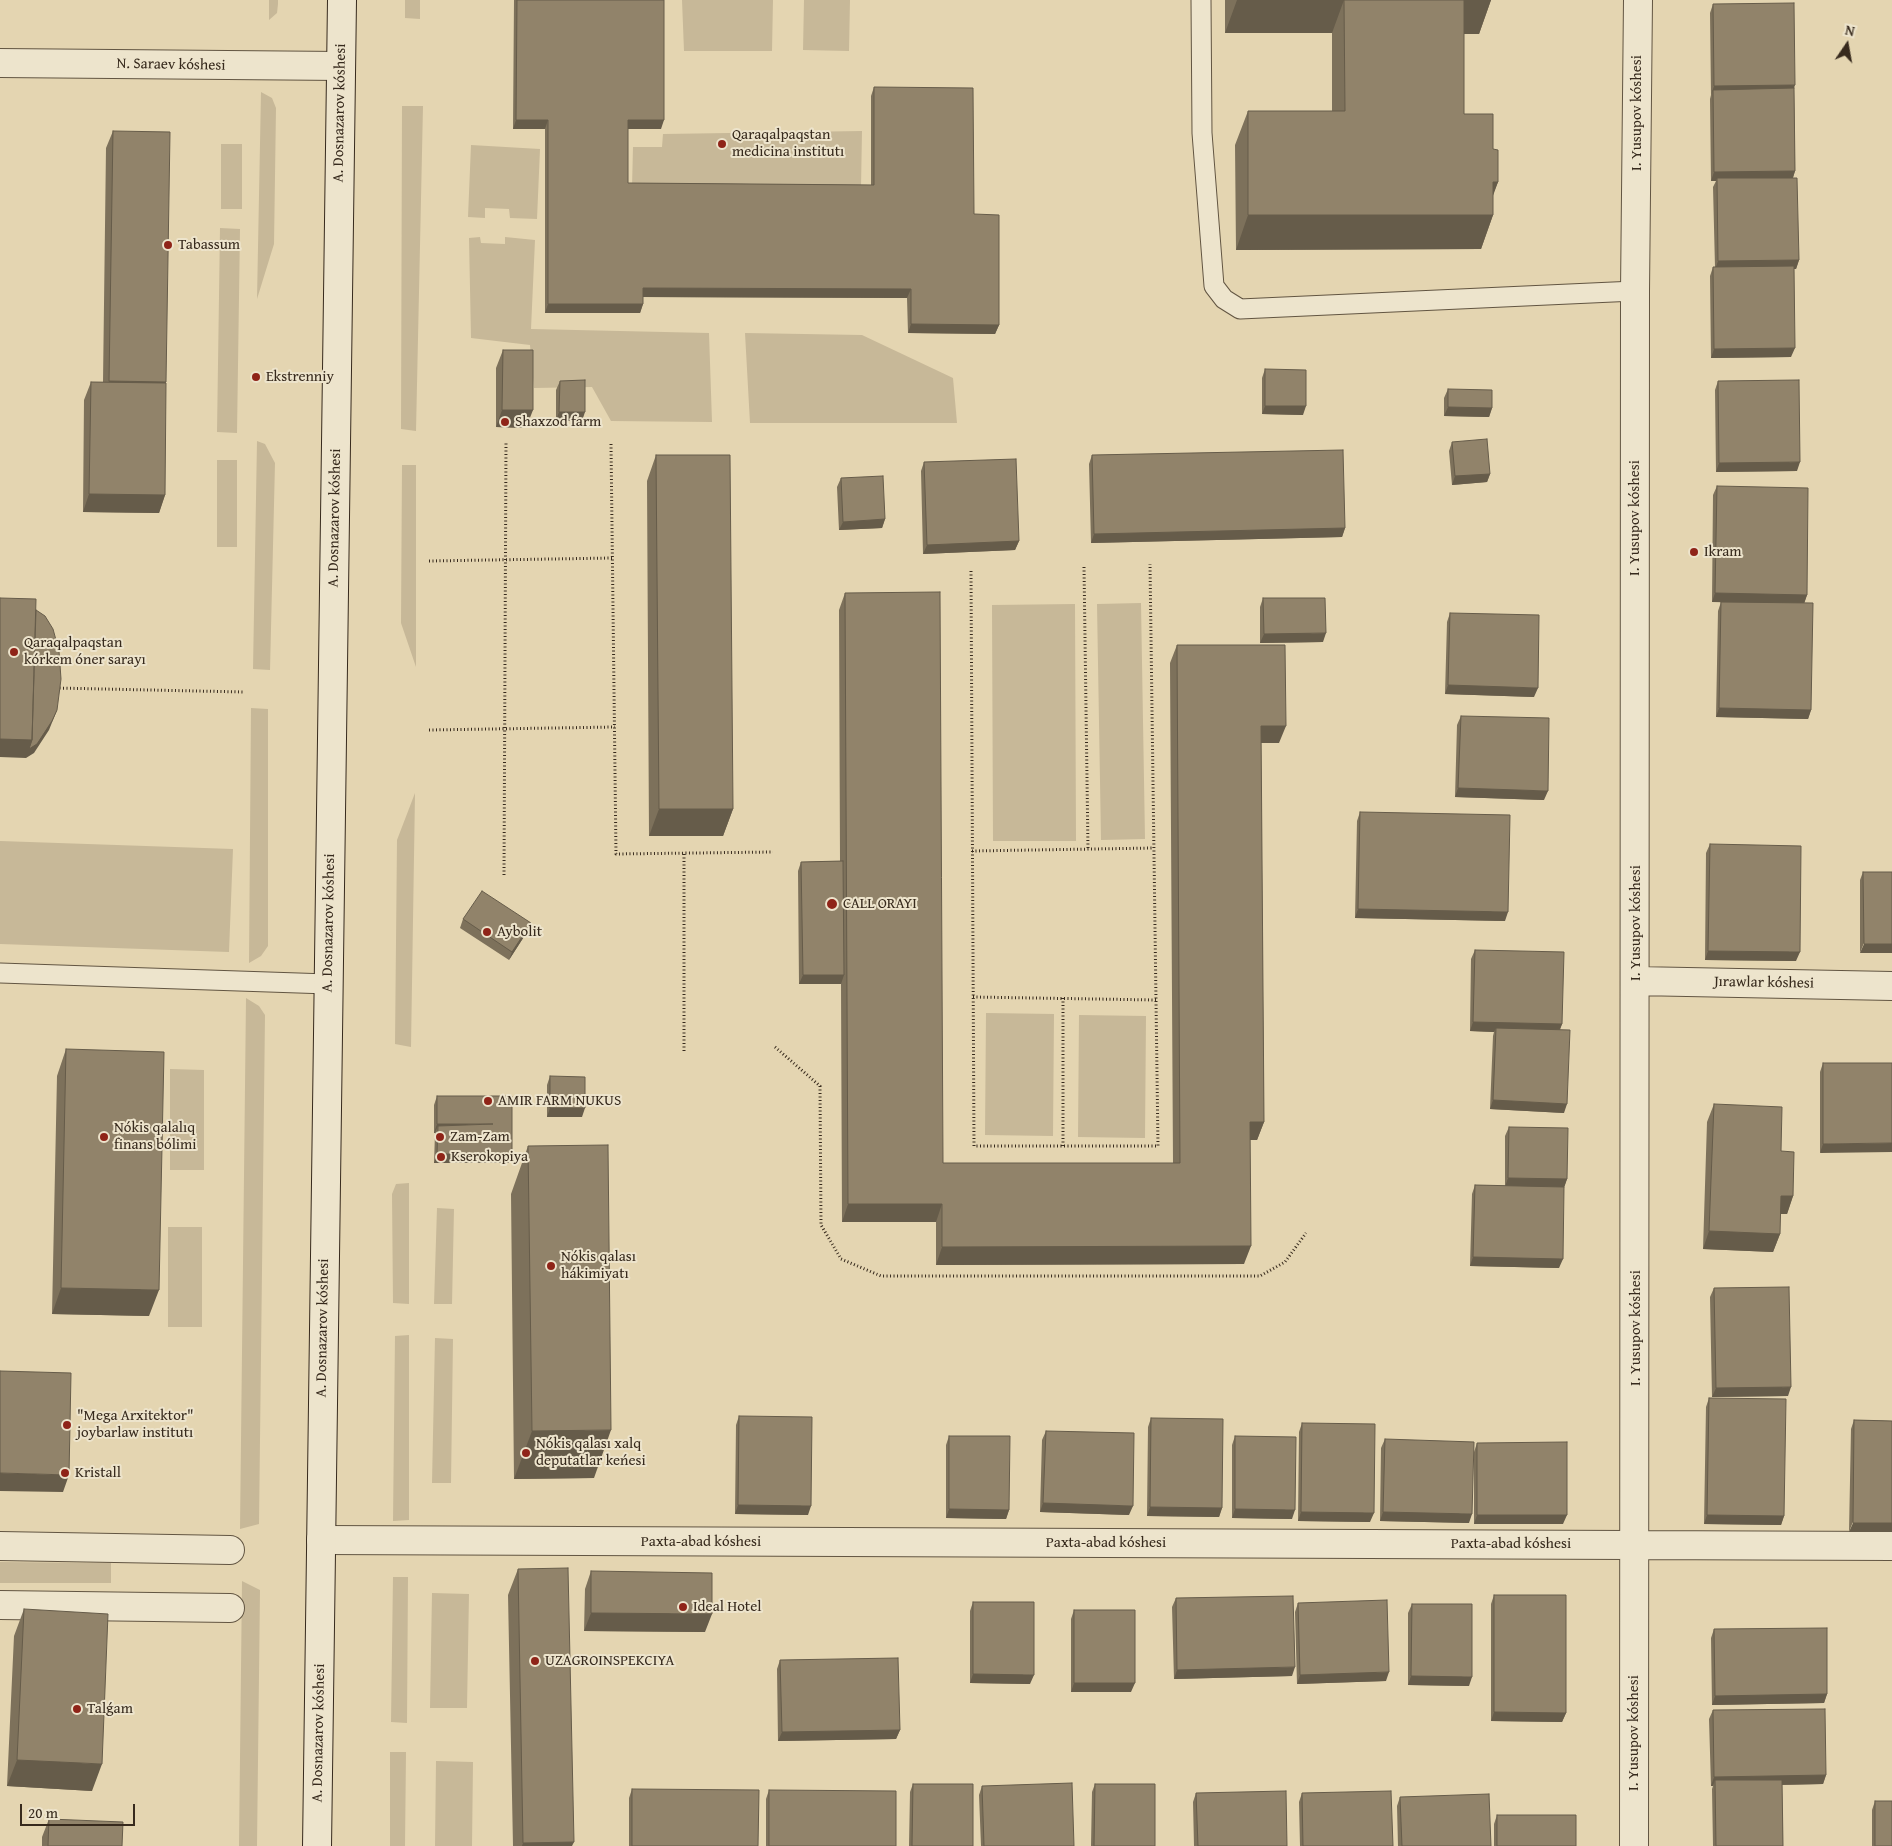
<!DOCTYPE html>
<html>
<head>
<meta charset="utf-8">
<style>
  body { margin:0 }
  #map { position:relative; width:1892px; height:1846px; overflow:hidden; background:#e4d5b1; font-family:"Gentium Book Plus",serif }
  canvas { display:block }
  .north { position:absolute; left:1822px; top:20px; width:50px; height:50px; -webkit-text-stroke:4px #ede4cc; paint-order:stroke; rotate:12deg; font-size:14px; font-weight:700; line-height:20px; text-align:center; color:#372a1d }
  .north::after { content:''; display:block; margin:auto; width:18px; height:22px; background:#372a1d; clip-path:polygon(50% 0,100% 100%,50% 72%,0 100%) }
  .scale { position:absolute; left:20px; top:1804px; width:115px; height:22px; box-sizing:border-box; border:2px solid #372a1d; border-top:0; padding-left:6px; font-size:15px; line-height:18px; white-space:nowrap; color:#372a1d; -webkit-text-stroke:4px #ede4cc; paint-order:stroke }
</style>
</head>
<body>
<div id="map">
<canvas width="1892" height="1846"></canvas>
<div class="north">N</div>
<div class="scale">20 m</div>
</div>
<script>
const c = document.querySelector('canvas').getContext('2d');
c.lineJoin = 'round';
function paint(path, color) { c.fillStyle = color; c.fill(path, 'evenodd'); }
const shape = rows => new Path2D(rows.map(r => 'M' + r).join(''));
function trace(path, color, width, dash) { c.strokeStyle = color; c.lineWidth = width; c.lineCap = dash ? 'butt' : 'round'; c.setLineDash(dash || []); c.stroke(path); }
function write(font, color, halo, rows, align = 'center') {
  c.font = font + ' "Gentium Book Plus",serif'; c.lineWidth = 4; c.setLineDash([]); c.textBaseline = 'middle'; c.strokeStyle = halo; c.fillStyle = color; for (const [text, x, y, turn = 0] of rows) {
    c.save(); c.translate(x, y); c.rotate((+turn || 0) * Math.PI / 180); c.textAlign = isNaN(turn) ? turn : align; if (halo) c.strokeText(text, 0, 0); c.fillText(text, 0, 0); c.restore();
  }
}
paint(shape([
  [269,0,278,0,278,4,277,13,269,20],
  [405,0,420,0,420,19,405,18],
  [682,0,773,0,772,51,684,51],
  [804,0,850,0,849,51,803,50],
  [261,92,272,98,276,108,274,244,257,299],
  [402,106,423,106,416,431,401,429],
  [862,131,861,188,632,188,633,147,662,147,663,134],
  [221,144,242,144,242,209,221,209],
  [471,145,540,149,537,219,510,218,509,209,485,208,485,218,468,217],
  [220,228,240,229,237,433,217,432],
  [480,237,481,243,505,244,505,237,535,240,531,329,709,333,712,422,611,421,592,387,534,388,530,345,471,338,469,238],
  [745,333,862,335,953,378,957,423,750,423],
  [257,441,265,444,275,463,270,670,253,669],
  [217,460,237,460,237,547,217,547],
  [402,465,416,465,416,667,401,623],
  [1141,603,1145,839,1101,840,1097,604],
  [1075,604,1076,841,993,841,992,605],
  [251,708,268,709,268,946,261,956,249,963],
  [415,793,411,1047,395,1044,397,840],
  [0,841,233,849,229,952,0,944],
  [246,998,259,1006,265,1015,259,1524,240,1529],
  [986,1013,1054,1014,1053,1136,985,1135],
  [1079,1015,1146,1016,1145,1138,1078,1137],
  [170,1069,204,1070,204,1170,170,1170],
  [409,1183,409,1304,393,1303,392,1194,396,1184],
  [437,1208,454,1209,452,1304,434,1304],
  [168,1227,202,1227,202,1327,168,1327],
  [409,1335,409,1520,393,1521,395,1336],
  [435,1338,453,1339,451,1483,432,1483],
  [0,1562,111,1563,111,1583,0,1583],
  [393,1577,408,1577,407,1723,391,1722],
  [242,1581,260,1590,257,1846,239,1846],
  [432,1593,469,1594,467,1708,430,1708],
  [390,1752,406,1752,405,1846,390,1846],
  [436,1761,473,1762,472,1846,435,1846]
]), '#c7b898');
const lane = shape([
  [1201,0,1202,133,1214,286,1224,299,1240,309,1635,291],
  [0,973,328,984]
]);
const street = shape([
  [0,63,341,66],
  [1636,981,1892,986],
  [321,1540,1892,1546],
  [0,1546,230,1550],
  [0,1605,230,1608],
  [1634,1846,1635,291,1638,0]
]);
const secondary = shape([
  [317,1846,342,0]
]);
trace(lane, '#625542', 21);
trace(street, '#625542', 30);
trace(secondary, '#372a1d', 30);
trace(shape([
  [611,444,616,854,773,852],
  [429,561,612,558],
  [1084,567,1088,849],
  [971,571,974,1146,1158,1146,1150,564],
  [56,688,244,692],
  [429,730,615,727],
  [972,851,1154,848],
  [684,854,684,1052],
  [504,875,506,443],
  [973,997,1156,1000],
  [775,1047,820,1086,821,1225,841,1259,881,1276,1260,1276,1285,1262,1306,1233],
  [1063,1146,1063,998]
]), '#372a1d', 3, [1, 2.5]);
trace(lane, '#ede4cc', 19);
trace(street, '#ede4cc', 28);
trace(secondary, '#ede4cc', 28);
paint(shape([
  [514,0,664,0,661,129,628,129,628,183,871,185,871,96,874,87,974,214,999,325,995,334,908,333,907,298,643,297,643,304,640,313,545,313,545,129,513,129],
  [1225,0,1491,0,1479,34,1464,34,1464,114,1493,149,1498,182,1493,194,1493,215,1481,249,1236,250,1235,145,1248,111,1332,111,1332,33,1225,33],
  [1713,4,1794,88,1795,171,1793,178,1799,260,1796,269,1794,269,1791,357,1711,358,1710,276,1713,267,1715,267,1713,187,1716,181,1711,181,1710,99,1711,95,1710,13],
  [113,131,165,383,165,495,159,513,83,512,84,400,91,382,103,382,106,148],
  [503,350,526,428,496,427,496,368],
  [1265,369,1303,415,1262,414,1262,378],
  [560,381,582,421,556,421,556,390],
  [1718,381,1797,471,1716,472,1715,390],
  [1448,389,1492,408,1489,417,1444,416,1444,398],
  [1452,442,1490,474,1487,482,1452,485,1449,451],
  [656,455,733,809,723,836,649,836,647,481],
  [1092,455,1345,528,1342,537,1091,543,1089,464],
  [924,462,1019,541,1015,550,923,554,921,471],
  [841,478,885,519,882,528,839,530,837,487],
  [1717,486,1807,595,1804,603,1811,710,1808,719,1716,717,1718,611,1721,602,1712,602,1713,495],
  [845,593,943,1163,1173,1163,1170,663,1177,645,1279,743,1261,743,1264,1122,1257,1140,1250,1140,1244,1264,936,1265,936,1222,842,1222,841,984,799,984,798,871,801,862,840,861,839,610],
  [1263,598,1323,642,1260,643,1260,607],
  [1450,613,1534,697,1445,694,1447,622],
  [1461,716,1544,800,1455,797,1457,725],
  [1360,812,1505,921,1355,918,1357,821],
  [1710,844,1796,961,1705,960,1706,853],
  [1863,872,1892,872,1860,953,1860,880],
  [463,919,527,932,509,960,460,928],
  [1475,950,1562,1024,1560,1030,1564,1113,1490,1109,1493,1036,1494,1032,1470,1031,1471,959],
  [66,1049,149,1316,52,1314,57,1076],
  [1823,1063,1892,1063,1820,1153,1820,1072],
  [550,1076,582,1117,547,1117,547,1085],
  [437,1096,509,1163,434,1163,435,1133,434,1133,434,1105],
  [1714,1104,1781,1151,1793,1196,1787,1214,1780,1214,1780,1234,1773,1252,1703,1249,1707,1122],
  [1509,1127,1567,1179,1564,1187,1559,1268,1470,1266,1472,1194,1475,1185,1505,1186,1505,1136],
  [528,1146,594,1478,514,1479,511,1194],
  [1714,1288,1788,1396,1712,1397,1710,1297],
  [1709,1398,1784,1516,1781,1525,1704,1524,1706,1407],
  [739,1416,808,1515,735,1514,736,1425],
  [1151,1418,1222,1508,1219,1517,1147,1516,1148,1427],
  [1854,1420,1892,1421,1849,1532,1851,1429],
  [1302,1423,1370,1522,1298,1521,1299,1432],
  [1046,1431,1129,1515,1040,1512,1042,1440],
  [949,1436,1009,1510,1006,1519,946,1518,946,1445],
  [1235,1436,1292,1519,1232,1518,1232,1445],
  [1385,1439,1469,1523,1380,1521,1381,1448],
  [1477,1443,1563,1524,1474,1524,1474,1452],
  [518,1569,572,1846,513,1846,508,1595],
  [591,1571,705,1632,584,1631,585,1589],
  [1494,1595,1566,1713,1562,1722,1491,1721,1491,1604],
  [1176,1598,1292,1676,1174,1679,1172,1607],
  [973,1602,1030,1684,970,1683,970,1611],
  [1298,1603,1386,1681,1297,1684,1295,1612],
  [1412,1604,1469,1686,1408,1685,1408,1613],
  [24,1609,92,1791,7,1786,14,1636],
  [1074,1610,1131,1692,1071,1692,1071,1619],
  [1714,1629,1827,1694,1824,1703,1712,1705,1711,1638],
  [780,1660,900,1730,896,1739,778,1741,777,1669],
  [1713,1710,1826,1775,1823,1784,1782,1785,1783,1846,1713,1846,1712,1789,1713,1786,1711,1786,1709,1719],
  [913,1784,973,1846,909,1846,910,1792],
  [1095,1784,1155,1846,1091,1846,1092,1792],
  [982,1786,1074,1846,981,1846,979,1795],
  [632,1789,758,1846,629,1846,629,1798],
  [769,1790,896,1846,766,1846,766,1799],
  [1196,1793,1287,1846,1194,1846,1193,1802],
  [1302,1793,1393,1846,1300,1846,1299,1802],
  [1400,1797,1491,1846,1398,1846,1397,1806],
  [1875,1801,1892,1846,1872,1846,1872,1810],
  [1497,1815,1576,1846,1494,1846,1494,1824],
  [49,1819,122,1846,42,1846,42,1837]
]), '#7d715b');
paint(shape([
  [1237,0,1344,0,1332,33,1225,33],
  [1464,0,1491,0,1479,34,1451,34],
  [1795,85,1792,94,1713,90,1711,95,1714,86],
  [516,120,548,120,545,129,513,129],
  [628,120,664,120,661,129,625,129],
  [1795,171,1792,180,1717,178,1716,181,1711,181,1714,172],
  [1493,182,1498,182,1486,215,1493,215,1481,249,1236,250,1248,215],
  [1799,260,1796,269,1715,270,1718,261],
  [643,288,911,289,907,298,640,297],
  [548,304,643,304,640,313,545,313],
  [911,324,999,325,995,334,908,333],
  [1795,348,1791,357,1711,358,1714,349],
  [109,381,166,382,160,400,102,399],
  [1265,406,1306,406,1303,415,1262,414],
  [1448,407,1492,408,1489,417,1444,416],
  [502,410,533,410,526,428,496,427],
  [559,412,585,412,582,421,556,421],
  [1800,462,1797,471,1716,472,1719,463],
  [1490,474,1487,482,1452,485,1455,476],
  [89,494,165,495,159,513,83,512],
  [885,519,882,528,839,530,843,522],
  [1345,528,1342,537,1091,543,1094,534],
  [1019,541,1015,550,923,554,927,545],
  [1715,593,1807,595,1804,604,1712,602],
  [1326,633,1323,642,1260,643,1264,634],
  [1448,685,1538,688,1534,697,1445,694],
  [1719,708,1811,710,1808,719,1716,717],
  [57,710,49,730,34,753,26,758,0,757,0,739],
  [1261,726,1286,726,1279,743,1255,743],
  [1458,788,1548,791,1544,800,1455,797],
  [659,809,733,809,723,836,649,836],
  [1358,909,1508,912,1505,921,1355,918],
  [531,923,527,932,509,960,512,952],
  [1864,944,1892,944,1892,953,1860,953],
  [1708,951,1800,952,1796,961,1705,960],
  [803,975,844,975,841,984,799,984],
  [1473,1022,1562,1024,1558,1033,1496,1028,1494,1032,1470,1031],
  [1493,1100,1567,1104,1564,1113,1490,1109],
  [550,1108,585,1108,582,1117,547,1117],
  [1250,1122,1264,1122,1257,1140,1243,1140],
  [437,1124,493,1124,438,1126,435,1133,434,1133],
  [1892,1143,1892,1152,1820,1153,1823,1144],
  [437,1154,512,1154,509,1163,434,1163],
  [1508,1178,1567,1179,1564,1188,1505,1187],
  [1781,1196,1793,1196,1787,1214,1774,1214],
  [848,1204,942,1204,936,1222,842,1222],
  [1709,1231,1780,1234,1773,1252,1703,1249],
  [1251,1246,1244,1264,936,1265,942,1247],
  [1473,1257,1563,1259,1559,1268,1470,1266],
  [61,1288,159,1290,149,1316,52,1314],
  [1791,1387,1788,1396,1712,1397,1716,1388],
  [611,1430,594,1478,514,1479,532,1431],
  [0,1473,69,1475,63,1492,0,1491],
  [1043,1503,1133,1506,1129,1515,1040,1512],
  [738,1505,811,1506,808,1515,735,1514],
  [1150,1507,1222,1508,1219,1517,1147,1516],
  [949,1509,1009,1510,1006,1519,946,1518],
  [1235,1509,1295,1510,1292,1519,1232,1518],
  [1301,1512,1374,1513,1370,1522,1298,1521],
  [1383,1512,1472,1514,1469,1523,1380,1521],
  [1477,1515,1567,1515,1563,1524,1474,1524],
  [1707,1515,1784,1516,1781,1525,1704,1524],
  [1853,1523,1892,1523,1892,1532,1849,1532],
  [591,1613,712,1614,705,1632,584,1631],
  [1295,1667,1292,1676,1174,1679,1177,1670],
  [1389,1672,1386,1681,1297,1684,1300,1675],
  [973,1674,1034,1675,1030,1684,970,1683],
  [1411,1676,1472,1677,1469,1686,1408,1685],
  [1074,1683,1135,1683,1131,1692,1071,1692],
  [1827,1694,1824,1703,1712,1705,1715,1696],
  [1494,1712,1566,1713,1562,1722,1491,1721],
  [900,1730,896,1739,778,1741,782,1732],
  [17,1760,102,1764,92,1791,7,1786],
  [1826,1775,1823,1784,1715,1786,1715,1780,1713,1786,1711,1786,1714,1777],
  [574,1842,572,1846,522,1846,523,1843]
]), '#665c4a');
const building = shape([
  [517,0,664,0,664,120,628,120,628,183,874,185,874,87,973,88,974,214,999,215,999,325,911,324,911,289,643,288,643,304,548,304,548,120,516,120,517,0],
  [1344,0,1491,0,1464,0,1464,114,1493,114,1493,149,1498,150,1498,182,1493,182,1493,215,1248,215,1248,111,1345,111,1344,0],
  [1794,3,1795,85,1714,86,1713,4,1794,3],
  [1794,88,1795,171,1714,172,1713,90,1794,88],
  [113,131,170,132,166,382,109,381,113,131],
  [1717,178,1797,178,1799,260,1718,261,1717,178],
  [1794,266,1795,348,1714,349,1713,267,1794,266],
  [503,350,533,350,533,410,502,410,503,350],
  [1265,369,1306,370,1306,406,1265,406,1265,369],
  [585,380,585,412,559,412,560,381,585,380],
  [1799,380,1800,462,1719,463,1718,381,1799,380],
  [91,382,166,383,165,495,89,494,91,382],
  [1448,389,1492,390,1492,408,1448,407,1448,389],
  [1487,439,1490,474,1455,476,1452,442,1487,439],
  [1343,450,1345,528,1094,534,1092,455,1343,450],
  [656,455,730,455,733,809,659,809,656,455],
  [1016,459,1019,541,927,545,924,462,1016,459],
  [883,476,885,519,843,522,841,478,883,476],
  [1717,486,1808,488,1807,595,1715,593,1717,486],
  [940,592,943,1163,1180,1163,1177,645,1285,645,1286,726,1261,726,1264,1122,1250,1122,1251,1246,942,1247,942,1204,848,1204,845,593,940,592],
  [0,598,36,599,32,740,0,739,0,598],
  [1263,598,1325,598,1326,633,1264,634,1263,598],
  [1721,602,1813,603,1811,710,1719,708,1721,602],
  [36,610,45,616,53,629,59,651,61,679,57,710,52,721,37,744,29,749,32,740,36,610],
  [1450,613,1539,615,1538,688,1448,685,1450,613],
  [1461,716,1549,718,1548,791,1458,788,1461,716],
  [1360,812,1510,815,1508,912,1358,909,1360,812],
  [1710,844,1801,846,1800,952,1708,951,1710,844],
  [843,861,844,975,803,975,801,862,843,861],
  [1863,872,1892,872,1892,944,1864,944,1863,872],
  [482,891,531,923,512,952,463,919,482,891],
  [1475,950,1564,952,1562,1024,1473,1022,1475,950],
  [1496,1028,1570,1030,1567,1104,1493,1100,1496,1028],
  [66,1049,164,1052,159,1290,61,1288,66,1049],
  [1823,1063,1892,1063,1892,1143,1823,1144,1823,1063],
  [550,1076,585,1077,585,1108,550,1108,550,1076],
  [437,1096,512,1096,512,1154,437,1154,438,1126,493,1124,437,1124,437,1096],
  [1714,1104,1782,1107,1781,1151,1794,1152,1793,1196,1781,1196,1780,1234,1709,1231,1714,1104],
  [1509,1127,1568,1128,1567,1179,1508,1178,1509,1127],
  [608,1145,611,1430,532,1431,528,1146,608,1145],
  [1475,1185,1564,1187,1563,1259,1473,1257,1475,1185],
  [1789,1287,1791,1387,1716,1388,1714,1288,1789,1287],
  [0,1371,71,1373,69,1475,0,1473,0,1371],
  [1709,1398,1786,1399,1784,1516,1707,1515,1709,1398],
  [739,1416,812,1417,811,1506,738,1505,739,1416],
  [1151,1418,1223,1419,1222,1508,1150,1507,1151,1418],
  [1854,1420,1892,1421,1892,1523,1853,1523,1854,1420],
  [1302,1423,1375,1424,1374,1513,1301,1512,1302,1423],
  [1046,1431,1134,1433,1133,1506,1043,1503,1046,1431],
  [949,1436,1010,1436,1009,1510,949,1509,949,1436],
  [1235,1436,1296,1437,1295,1510,1235,1509,1235,1436],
  [1385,1439,1474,1442,1472,1514,1383,1512,1385,1439],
  [1567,1442,1567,1515,1477,1515,1477,1443,1567,1442],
  [568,1568,574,1842,523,1843,518,1569,568,1568],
  [591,1571,712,1573,712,1614,591,1613,591,1571],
  [1494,1595,1566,1595,1566,1713,1494,1712,1494,1595],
  [1293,1596,1295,1667,1177,1670,1176,1598,1293,1596],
  [1387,1600,1389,1672,1300,1675,1298,1603,1387,1600],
  [973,1602,1034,1602,1034,1675,973,1674,973,1602],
  [1412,1604,1472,1604,1472,1677,1411,1676,1412,1604],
  [24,1609,108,1614,102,1764,17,1760,24,1609],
  [1074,1610,1135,1610,1135,1683,1074,1683,1074,1610],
  [1827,1628,1827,1694,1715,1696,1714,1629,1827,1628],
  [898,1658,900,1730,782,1732,780,1660,898,1658],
  [1825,1709,1826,1775,1714,1777,1713,1710,1825,1709],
  [1715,1780,1782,1780,1783,1846,1716,1846,1715,1780],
  [1072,1783,1074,1846,984,1846,982,1786,1072,1783],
  [913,1784,973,1784,973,1846,912,1846,913,1784],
  [1095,1784,1155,1784,1155,1846,1094,1846,1095,1784],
  [632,1789,759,1790,758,1846,632,1846,632,1789],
  [769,1790,896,1791,896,1846,769,1846,769,1790],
  [1286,1791,1287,1846,1198,1846,1196,1793,1286,1791],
  [1391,1791,1393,1846,1303,1846,1302,1793,1391,1791],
  [1489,1794,1491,1846,1402,1846,1400,1797,1489,1794],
  [1875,1801,1892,1801,1892,1846,1875,1846,1875,1801],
  [1497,1815,1576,1815,1576,1846,1497,1846,1497,1815],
  [49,1819,123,1822,122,1846,48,1846,49,1819]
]);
paint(building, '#91836a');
trace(building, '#665c4a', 1);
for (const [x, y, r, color] of [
  [722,144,5,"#8f2418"],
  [168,245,5,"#8f2418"],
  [256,377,5,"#8f2418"],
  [505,422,5,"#8f2418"],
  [1694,552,5,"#8f2418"],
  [14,652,5,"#8f2418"],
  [832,904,6,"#8f2418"],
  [487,932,5,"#8f2418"],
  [488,1101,5,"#8f2418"],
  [104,1137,5,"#8f2418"],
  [440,1137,5,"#8f2418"],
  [441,1157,5,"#8f2418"],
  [551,1266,5,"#8f2418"],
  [67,1425,5,"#8f2418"],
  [526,1453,5,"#8f2418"],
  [65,1473,5,"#8f2418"],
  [683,1607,5,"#8f2418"],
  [535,1661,5,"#8f2418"],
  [77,1709,5,"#8f2418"]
]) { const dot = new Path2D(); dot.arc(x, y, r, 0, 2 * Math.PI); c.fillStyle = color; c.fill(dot); trace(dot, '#ede4cc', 2); }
write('15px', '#372a1d', '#ede4cc', [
  ["N. Saraev kóshesi",171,65,1],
  ["A. Dosnazarov kóshesi",340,113,-89],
  ["I. Yusupov kóshesi",1637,113,-90],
  ["A. Dosnazarov kóshesi",335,518,-89],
  ["I. Yusupov kóshesi",1635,518,-90],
  ["A. Dosnazarov kóshesi",329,923,-89],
  ["I. Yusupov kóshesi",1636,923,-90],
  ["Jırawlar kóshesi",1764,983,1],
  ["A. Dosnazarov kóshesi",323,1328,-89],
  ["I. Yusupov kóshesi",1636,1328,-90],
  ["Paxta-abad kóshesi",701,1542],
  ["Paxta-abad kóshesi",1106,1543],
  ["Paxta-abad kóshesi",1511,1544],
  ["A. Dosnazarov kóshesi",319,1733,-89],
  ["I. Yusupov kóshesi",1634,1733,-90]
]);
write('15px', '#372a1d', '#ede4cc', [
  ["Qaraqalpaqstan",732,135],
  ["medicina institutı",732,152],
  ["Tabassum",178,245],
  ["Ekstrenniy",266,377],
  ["Shaxzod farm",515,422],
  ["Ikram",1704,552],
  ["Qaraqalpaqstan",24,643],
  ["kórkem óner sarayı",24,660],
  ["CALL ORAYI",843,904],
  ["Aybolit",497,932],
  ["AMIR FARM NUKUS",498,1101],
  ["Nókis qalalıq",114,1128],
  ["finans bólimi",114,1145],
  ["Zam-Zam",450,1137],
  ["Kserokopiya",451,1157],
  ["Nókis qalası",561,1257],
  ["hákimiyatı",561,1274],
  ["\"Mega Arxitektor\"",77,1416],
  ["joybarlaw institutı",77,1433],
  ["Nókis qalası xalq",536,1444],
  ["deputatlar keńesi",536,1461],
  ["Kristall",75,1473],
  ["Ideal Hotel",693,1607],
  ["UZAGROINSPEKCIYA",545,1661],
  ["Talǵam",87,1709]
], 'left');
</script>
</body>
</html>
